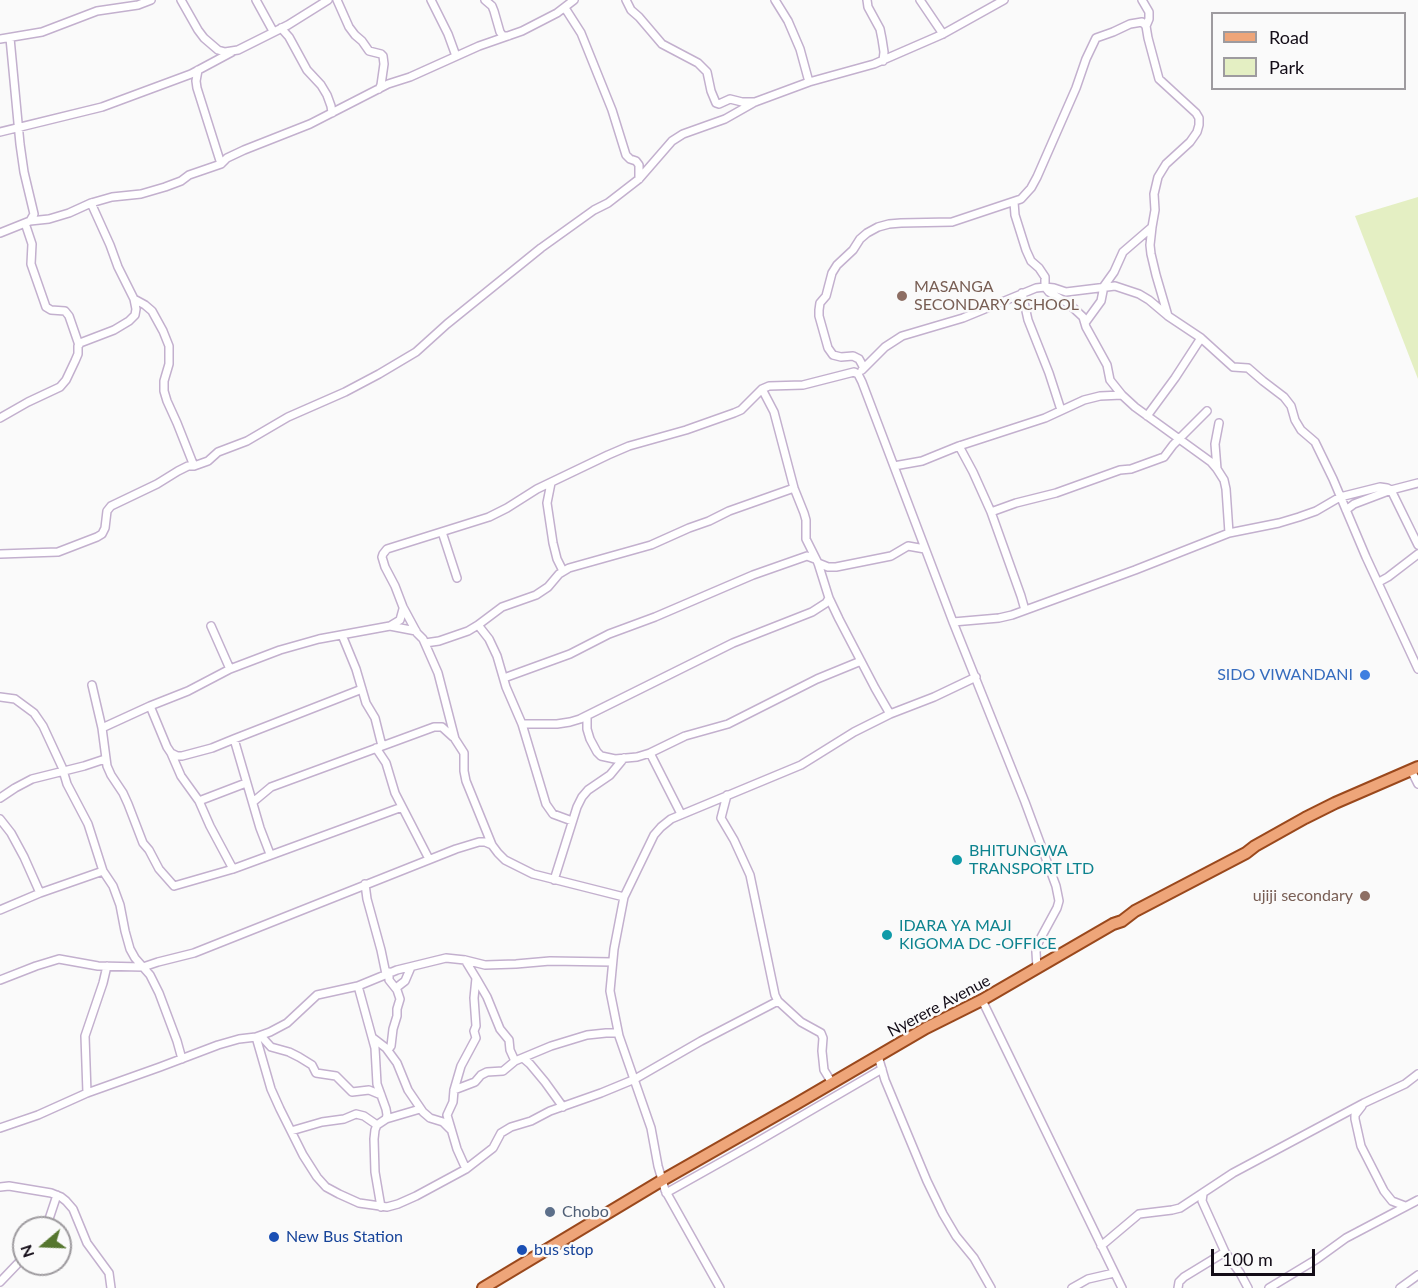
<!DOCTYPE html>
<html>
<head>
<meta charset="utf-8">
<style>
  body { margin:0 }
  #map { position:relative; width:1418px; height:1288px; overflow:hidden; background:#fafafa; font-family:Lato,sans-serif }
  canvas { display:block }
  .legend { position:absolute; left:1211px; top:12px; width:195px; height:78px; box-sizing:border-box; background:#fafafa; border:2px solid #9e9b9f; margin:0; padding:8px 10px; list-style:none; font-size:18px; color:#130c17 }
  .legend li { display:flex; align-items:center; gap:12px; height:30px }
  .legend b { width:30px; border:2px solid #9e9b9f }
  .north { position:absolute; left:12px; top:1216px; width:60px; height:60px; box-sizing:border-box; background:#fafafa; border:2px solid #9e9b9f; border-radius:50%; rotate:251deg; font-size:16px; font-weight:700; line-height:24px; text-align:center; color:#130c17 }
  .north::after { content:''; display:block; margin:auto; width:21px; height:27px; background:#55762e; clip-path:polygon(50% 0,100% 100%,50% 72%,0 100%) }
  .scale { position:absolute; left:1211px; top:1249px; width:104px; height:27px; box-sizing:border-box; border:3px solid #130c17; border-top:0; padding-left:8px; font-size:18px; line-height:21px; white-space:nowrap; color:#130c17; -webkit-text-stroke:4px #fafafa; paint-order:stroke }
</style>
</head>
<body>
<div id="map">
<canvas width="1418" height="1288"></canvas>
<ul class="legend">
<li><b style="height:8px;background:#eea579"></b>Road</li>
<li><b style="height:16px;background:#e4efc3"></b>Park</li>
</ul>
<div class="north">N</div>
<div class="scale">100 m</div>
</div>
<script>
const c = document.querySelector('canvas').getContext('2d');
c.lineJoin = 'round';
function paint(path, color) { c.fillStyle = color; c.fill(path, 'evenodd'); }
const shape = rows => new Path2D(rows.map(r => 'M' + r).join(''));
function trace(path, color, width, dash) { c.strokeStyle = color; c.lineWidth = width; c.lineCap = dash ? 'butt' : 'round'; c.setLineDash(dash || []); c.stroke(path); }
function write(font, color, halo, rows, align = 'center') {
  c.font = font + ' Lato,sans-serif'; c.lineWidth = 5; c.setLineDash([]); c.textBaseline = 'middle'; c.strokeStyle = halo; c.fillStyle = color; for (const [text, x, y, turn = 0] of rows) {
    c.save(); c.translate(x, y); c.rotate((+turn || 0) * Math.PI / 180); c.textAlign = isNaN(turn) ? turn : align; if (halo) c.strokeText(text, 0, 0); c.fillText(text, 0, 0); c.restore();
  }
}
paint(shape([
  [1418,197,1418,379,1355,216]
]), '#e4efc3');
const street = shape([
  [181,0,198,30,204,38,218,50,225,52,238,50,288,25,328,0],
  [256,0,273,31],
  [337,0,349,27,355,35,362,41,369,51,381,54,383,56,384,64,381,85,379,89],
  [431,0,448,34,456,56],
  [485,0,492,6,494,11,500,32,503,36,508,36],
  [626,0,631,10,639,17,662,44,698,63,707,72,711,91,716,103,719,104,730,99,742,102,755,102],
  [775,0,788,21,800,49,809,82],
  [867,0,868,7,880,29,882,39,884,52,883,61],
  [920,0,943,34],
  [1142,0,1149,12,1149,19,1146,26],
  [565,8,581,33,612,110,626,155,630,159,636,161,639,165,639,179],
  [281,28,289,37,307,70,321,85,327,95,331,106,332,113],
  [0,39,42,32,97,11,138,5,151,0],
  [198,70,196,81,197,88,221,164],
  [0,132,102,107,191,74,232,52],
  [1014,202,1015,215,1026,250,1031,261,1039,268,1045,277,1045,287,1054,288,1066,292,1115,286,1139,294,1149,300,1168,316,1201,338,1233,367,1248,368,1263,381,1284,397,1291,406,1295,420,1301,430,1315,442,1333,479,1366,557,1418,669],
  [30,221,49,219,69,213,91,203,112,197,141,194,165,187,181,181,189,175,221,164,227,158,244,150,310,124,388,84,410,77,479,46,522,31,557,13,574,0],
  [25,223,32,244,31,264,46,307,51,310,65,311,69,316,79,345],
  [1152,227,1150,245,1151,254,1156,275,1168,316],
  [0,233,30,221,34,214,24,172,20,144,10,38],
  [1022,293,1028,320,1049,373,1061,410],
  [134,299,145,305,152,311,163,331,169,346,169,364,164,381,164,391,167,401,177,423,194,466],
  [864,368,859,359,853,356,841,357,833,355,828,348,819,316,819,310,820,303,826,296,832,273,837,265,853,250,860,239,867,233,878,227,889,224,901,223,952,222,1021,199,1031,188,1037,177,1076,88,1086,59,1096,38,1113,32,1130,24,1142,22,1146,26,1148,38,1159,79,1196,113,1199,118,1199,125,1197,132,1190,142,1166,164,1158,177,1154,194,1155,210,1152,227,1123,252,1114,272,1104,286,1101,301,1085,323],
  [862,370,885,347,902,336,963,318,1036,288,1045,287,1049,292,1069,304,1083,317,1086,327,1107,365,1110,380,1122,395],
  [762,389,774,412,794,488,804,513,806,520,806,539,818,563,829,598,839,619,875,688,890,714],
  [1147,416,1175,378,1201,338],
  [0,418,28,402,60,387,66,380,75,361,78,354,78,346,80,343,114,330,129,321,135,315,136,309,134,299,118,267,110,245,91,203],
  [959,446,973,472,991,512,1021,596,1025,610],
  [894,466,922,461,959,446,1045,418,1084,400,1100,396,1122,395,1135,407,1211,462,1217,469,1224,480,1226,489,1229,533],
  [1217,469,1215,444,1219,423],
  [551,483,547,503,553,543,557,559,563,571],
  [1346,510,1354,504,1391,490,1418,483],
  [991,512,1016,503,1056,493,1120,470,1131,469,1164,457,1173,445,1207,411],
  [442,532,457,578],
  [0,554,58,552,97,537,102,534,105,528,107,511,111,506,157,484,178,471,188,466,194,466,208,461,218,452,247,441,288,417,345,392,379,374,416,352,447,324,541,248,594,210,608,203,639,179,672,141,683,134,725,119,755,102,809,82,874,64,943,34,1004,0],
  [818,563,828,567,836,567,891,556,908,546,925,549],
  [1379,582,1388,577,1418,554],
  [953,622,999,618,1012,615,1135,570,1229,533,1279,523,1299,517,1316,511,1340,497,1380,487,1387,488,1391,490,1418,545],
  [478,625,489,639,497,656,506,687,522,724,546,804,553,814,572,821],
  [211,626,230,669],
  [390,626,416,631],
  [342,635,356,669,366,703,375,718,382,746],
  [425,643,439,641,468,631,478,625,502,607,536,595,548,587,559,574,569,568,651,545,689,528,709,521,729,511,794,488],
  [504,678,570,654,609,634,655,617,753,575,807,556,815,559],
  [92,685,102,728,107,766,111,775,123,793,128,804,143,843,149,850,159,869,174,886,233,869,402,807],
  [0,697,15,699,34,713,43,726,62,767,67,784,88,824,103,871,113,886,120,905,125,931,130,949,135,958,150,975,159,993,177,1041,182,1059],
  [150,706,167,747,171,753,177,756,182,756,212,748,234,739,362,689],
  [587,716,587,729,590,739,597,752,601,756,615,759,637,757,650,753,685,736,728,724,817,679,861,661],
  [522,724,557,724,570,722,580,719,733,643,812,612,826,603,829,598],
  [102,728,150,706,188,691,230,669,280,650,319,639,390,626,400,620,403,609],
  [234,739,260,828,270,854],
  [376,748,386,763,395,793,429,859],
  [171,753,181,776,199,801,210,826,233,869],
  [650,753,681,814],
  [1411,770,1418,784],
  [727,795,721,818,734,840,750,875,775,995,778,1001,801,1022,821,1033,823,1038,822,1051,824,1070,832,1083],
  [0,798,15,788,32,779,84,766,105,759],
  [199,801,246,783],
  [253,802,271,787,434,727,442,727,453,737],
  [0,819,11,833,24,857,40,893],
  [554,880,577,807,582,797,588,790,610,775,624,758],
  [365,884,367,899,381,950,386,974],
  [624,897,533,874,505,860,498,853,492,845,466,781,464,771,464,753,455,739,438,673,423,639,417,633,403,607,395,586,385,567,382,557,383,554,387,549,489,517,507,508,537,489,608,455,629,446,686,430,734,413,741,410,762,389,769,386,803,385,854,372,858,374,862,382,953,622,1025,802,1056,886,1059,901,1057,908,1038,943,1036,952,1037,968],
  [0,910,40,893,103,871],
  [465,960,476,978,474,998,476,1026,474,1031,476,1038,461,1066,454,1090,453,1102,447,1115,457,1149,466,1169],
  [476,978,487,997,500,1029,509,1040,510,1050,515,1061],
  [0,980,36,966,59,959,98,966,143,967,158,962,194,953,456,849,479,842,485,842,492,845],
  [358,986,375,1048,377,1084,386,1109,387,1115,386,1119,377,1125,375,1130,374,1139,375,1172,381,1207],
  [396,988,405,981,411,967],
  [982,1000,1122,1288],
  [261,1036,271,1047,289,1052,299,1057,312,1065,316,1073,336,1076,352,1092,369,1090,381,1095],
  [256,1037,271,1089,280,1109,303,1155,317,1177,326,1187,339,1194,359,1203,387,1207,398,1204,416,1196,466,1169,493,1148,501,1133,511,1127,531,1121,550,1111,601,1093,635,1079,701,1041,778,1001],
  [373,1038,386,1048,397,1063,408,1090,423,1112,430,1118,443,1122,450,1129],
  [388,1050,391,1046,393,1029,397,1016,397,1009,400,999,397,990,389,980,389,972],
  [878,1056,885,1080,927,1181,943,1214,956,1236,974,1258,991,1288],
  [523,1058,530,1064,545,1082,563,1107],
  [454,1090,475,1082,481,1075,487,1072,503,1071,515,1061,551,1046,587,1035,606,1033,618,1033],
  [87,1093,85,1036,103,983,107,966],
  [1362,1106,1355,1115,1355,1119,1361,1146,1384,1191,1392,1201,1405,1206],
  [386,1119,420,1109],
  [0,1128,38,1115,87,1093,160,1067,218,1045,239,1039,256,1037,270,1032,287,1023,317,995,358,986,397,970,446,958,465,960,485,965,516,964,550,961,612,962],
  [291,1131,322,1122,344,1119,356,1114,364,1116,377,1125],
  [0,1187,9,1186,51,1193,61,1197,66,1201,73,1209,87,1243,109,1273,111,1288],
  [666,1193,755,1143,882,1069],
  [1203,1194,1202,1201,1225,1252,1240,1273,1248,1288],
  [46,1228,57,1195],
  [1101,1246,1139,1214,1172,1210,1180,1208,1233,1173,1364,1103,1405,1084,1418,1074],
  [0,1282,24,1257],
  [720,1288,665,1190,658,1166,651,1128,619,1036,610,991,614,949,624,897,654,835,661,827,671,819,801,765,854,732,890,714,934,697,976,677],
  [1072,1288,1088,1279,1114,1273],
  [1178,1288,1179,1282,1184,1277,1225,1252],
  [1269,1288,1317,1259,1346,1238,1418,1200],
  [1400,1288,1418,1275]
]);
const primary = shape([
  [483,1288,661,1181,796,1104,926,1028,982,1000,1113,924,1122,921,1135,911,1246,853,1255,846,1305,818,1335,803,1418,767]
]);
trace(street, '#c3b0ce', 10);
trace(primary, '#9a481c', 14);
trace(street, '#fff', 7);
trace(primary, '#eea579', 10);
for (const [x, y, r, color] of [
  [902,296,6,"#8d6e63"],
  [1365,675,6,"#3f7fe0"],
  [957,860,6,"#0f9aa8"],
  [1365,896,6,"#8d6e63"],
  [887,935,6,"#0f9aa8"],
  [550,1212,6,"#5c6f8a"],
  [274,1237,6,"#1a4fb4"],
  [522,1250,6,"#1a4fb4"]
]) { const dot = new Path2D(); dot.arc(x, y, r, 0, 2 * Math.PI); c.fillStyle = color; c.fill(dot); trace(dot, '#fafafa', 2); }
write('16px', '#785e54', '#fafafa', [
  ["MASANGA",914,287],
  ["SECONDARY SCHOOL",914,305],
  ["ujiji secondary",1353,896,"right"]
], 'left');
write('16px', '#366cbe', '#fafafa', [
  ["SIDO VIWANDANI",1353,675]
], 'right');
write('16px', '#0d838f', '#fafafa', [
  ["BHITUNGWA",969,851],
  ["TRANSPORT LTD",969,869],
  ["IDARA YA MAJI",899,926],
  ["KIGOMA DC -OFFICE",899,944]
], 'left');
write('16px', '#130c17', '#fafafa', [
  ["Nyerere Avenue",939,1006,-28]
]);
write('16px', '#4e5e75', '#fafafa', [
  ["Chobo",562,1212]
], 'left');
write('16px', '#164399', '#fafafa', [
  ["New Bus Station",286,1237],
  ["bus stop",534,1250]
], 'left');
</script>
</body>
</html>
